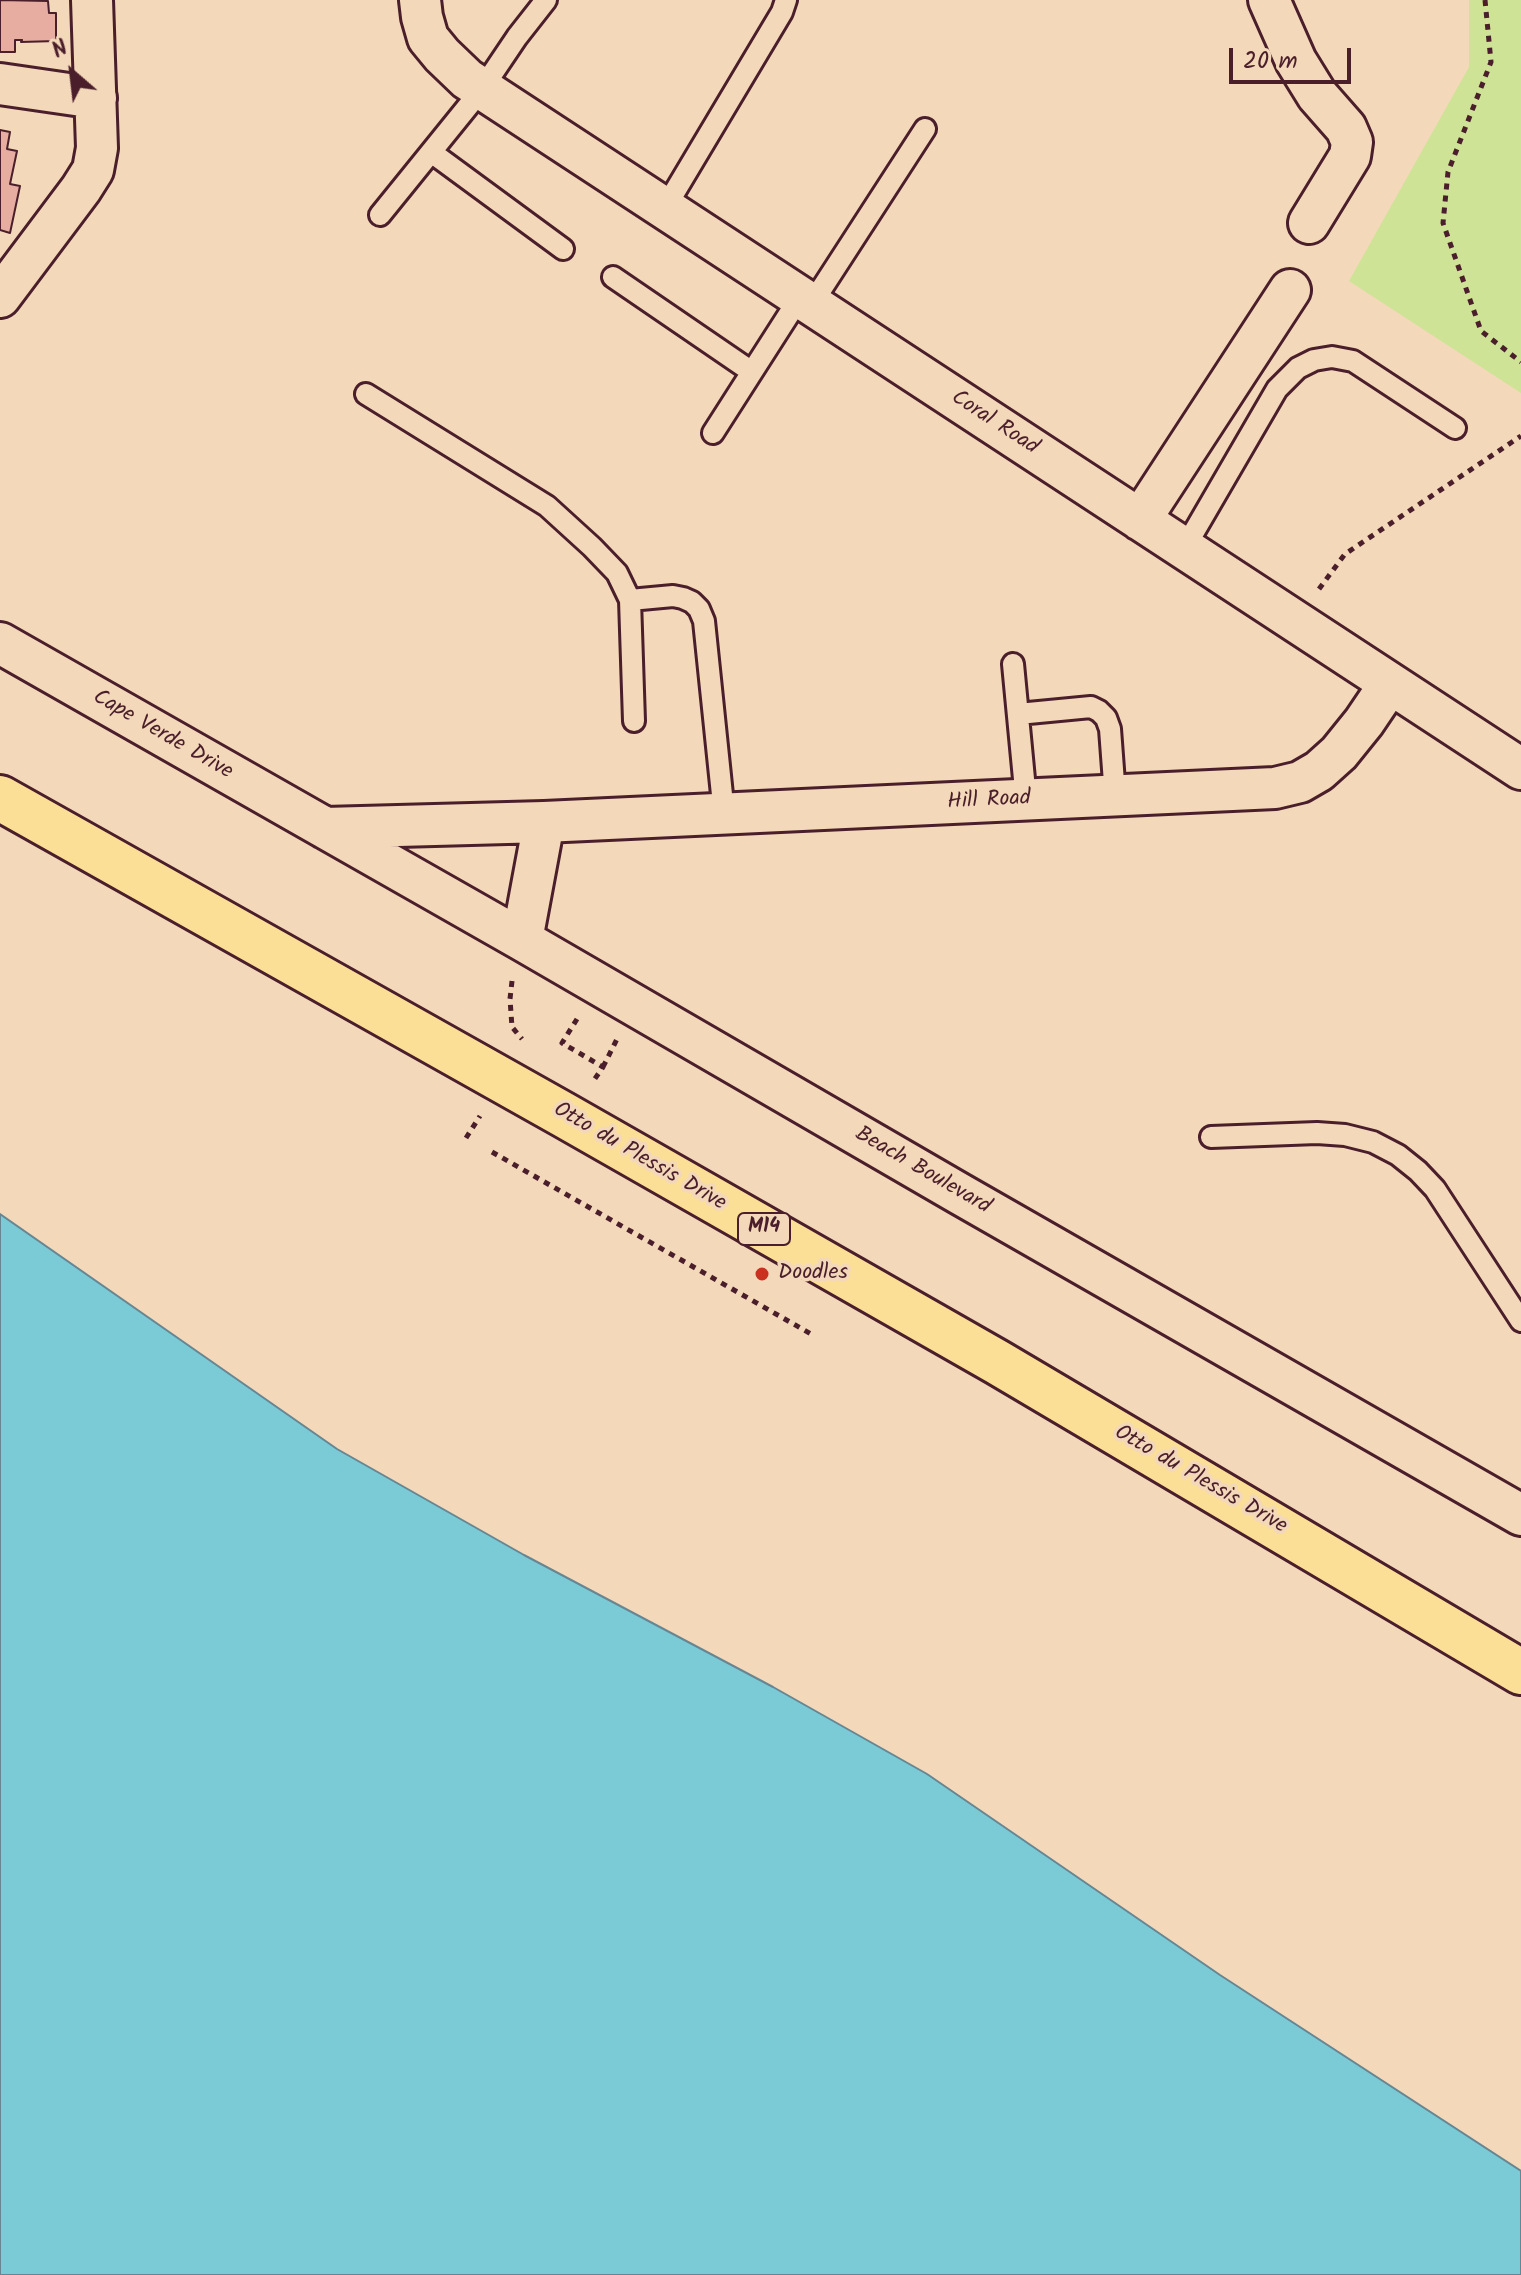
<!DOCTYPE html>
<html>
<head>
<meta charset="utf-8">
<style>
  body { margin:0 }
  #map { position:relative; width:1521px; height:2275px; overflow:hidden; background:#f3d8ba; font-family:Kalam,sans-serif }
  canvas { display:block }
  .north { position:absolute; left:32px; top:32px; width:80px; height:80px; -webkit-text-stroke:6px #f3d8ba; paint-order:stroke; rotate:332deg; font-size:22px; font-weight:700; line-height:32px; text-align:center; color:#4a1f2b }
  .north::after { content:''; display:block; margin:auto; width:28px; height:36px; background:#4a1f2b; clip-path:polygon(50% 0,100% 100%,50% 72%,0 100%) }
  .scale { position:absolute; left:1229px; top:48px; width:122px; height:36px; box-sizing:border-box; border:4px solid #4a1f2b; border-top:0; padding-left:10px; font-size:24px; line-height:28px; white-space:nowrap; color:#4a1f2b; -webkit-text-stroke:6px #f3d8ba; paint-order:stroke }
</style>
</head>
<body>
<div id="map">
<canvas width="1521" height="2275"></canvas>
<div class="north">N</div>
<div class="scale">20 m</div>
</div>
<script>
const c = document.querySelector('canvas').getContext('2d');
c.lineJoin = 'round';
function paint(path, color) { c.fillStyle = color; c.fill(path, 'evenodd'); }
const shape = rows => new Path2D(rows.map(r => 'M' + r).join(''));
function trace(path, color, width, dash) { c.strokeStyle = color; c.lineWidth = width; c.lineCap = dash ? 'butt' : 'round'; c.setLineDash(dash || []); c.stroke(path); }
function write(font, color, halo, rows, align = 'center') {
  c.font = font + ' Kalam,sans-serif'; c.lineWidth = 7; c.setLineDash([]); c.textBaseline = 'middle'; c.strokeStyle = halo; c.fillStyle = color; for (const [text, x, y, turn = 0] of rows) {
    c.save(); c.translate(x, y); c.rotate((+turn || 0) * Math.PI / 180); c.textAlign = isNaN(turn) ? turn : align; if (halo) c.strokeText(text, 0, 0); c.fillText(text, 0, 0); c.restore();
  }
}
paint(shape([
  [1469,0,1521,0,1521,393,1349,281,1469,67]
]), '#cfe397');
const water = shape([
  [0,1214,337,1449,524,1555,773,1687,927,1774,1220,1975,1521,2171,1521,2275,0,2275,0,1214]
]);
paint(water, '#7bcbd6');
trace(water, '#678692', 2);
const building = shape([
  [0,0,48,1,49,13,56,13,56,41,21,42,22,40,15,40,15,52,0,52,0,0],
  [0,130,10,132,7,149,17,151,10,184,20,186,10,233,0,230,0,130]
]);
paint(building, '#e6ada0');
trace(building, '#4a1f2b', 2);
const lane = shape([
  [431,152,563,249],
  [665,208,782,12,786,0],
  [380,215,482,89,517,37,546,0],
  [613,277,752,372],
  [811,305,925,129],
  [366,394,547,506,592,547,617,573,630,600],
  [713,433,800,297],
  [1184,549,1277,389,1298,368,1314,360,1332,357,1353,361,1455,428],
  [1013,664,1026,800],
  [1018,714,1091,707,1099,711,1106,718,1110,729,1115,796],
  [634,721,630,600,673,596,683,598,692,602,699,609,704,621,724,814],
  [1211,1137,1317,1133,1345,1135,1373,1142,1398,1155,1418,1171,1435,1189,1521,1321]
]);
const street = shape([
  [420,0,422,17,428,38,442,55,467,79,1521,769],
  [1269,0,1296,61,1317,95,1346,128,1352,142,1350,156,1309,223],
  [0,84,96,98],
  [0,297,81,189,93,170,97,148,92,0],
  [1140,520,1290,290],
  [0,643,522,940,960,1194,1521,1515],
  [325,828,544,822,1275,788,1300,782,1319,771,1339,753,1364,722,1389,685],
  [522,940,544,822]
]);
const primary = shape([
  [0,798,564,1115,997,1362,1521,1672]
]);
trace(lane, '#4a1f2b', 26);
trace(street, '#4a1f2b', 46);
trace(primary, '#4a1f2b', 50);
trace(shape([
  [1485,0,1491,62,1448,172,1443,223,1481,331,1521,362],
  [1319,589,1345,554,1521,436],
  [512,981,510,999,512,1027,522,1039],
  [577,1019,562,1043,603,1067,592,1083],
  [603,1067,617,1039],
  [466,1138,480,1116],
  [492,1152,811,1334]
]), '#4a1f2b', 5, [6, 6]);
trace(lane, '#f3d8ba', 20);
trace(street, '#f3d8ba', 40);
trace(primary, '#fbdf96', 44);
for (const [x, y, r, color] of [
  [762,1274,8,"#c8321e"]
]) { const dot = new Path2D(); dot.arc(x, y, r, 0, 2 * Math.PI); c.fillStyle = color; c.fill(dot); trace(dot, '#f3d8ba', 3); }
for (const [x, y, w] of [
  [764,1229,52]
]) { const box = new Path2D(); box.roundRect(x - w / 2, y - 16, w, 32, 6); c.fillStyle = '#f3d8ba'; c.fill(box); trace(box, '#4a1f2b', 2); }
write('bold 20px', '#4a1f2b', null, [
  ["M14",764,1229]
]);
write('22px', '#4a1f2b', '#f3d8ba', [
  ["Coral Road",994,424,33],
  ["Cape Verde Drive",162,736,30],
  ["Hill Road",989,802,-3],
  ["Otto du Plessis Drive",639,1158,30],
  ["Beach Boulevard",922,1172,30],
  ["Otto du Plessis Drive",1200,1481,30]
]);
write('22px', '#4a1f2b', '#f3d8ba', [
  ["Doodles",778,1274]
], 'left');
</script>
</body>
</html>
